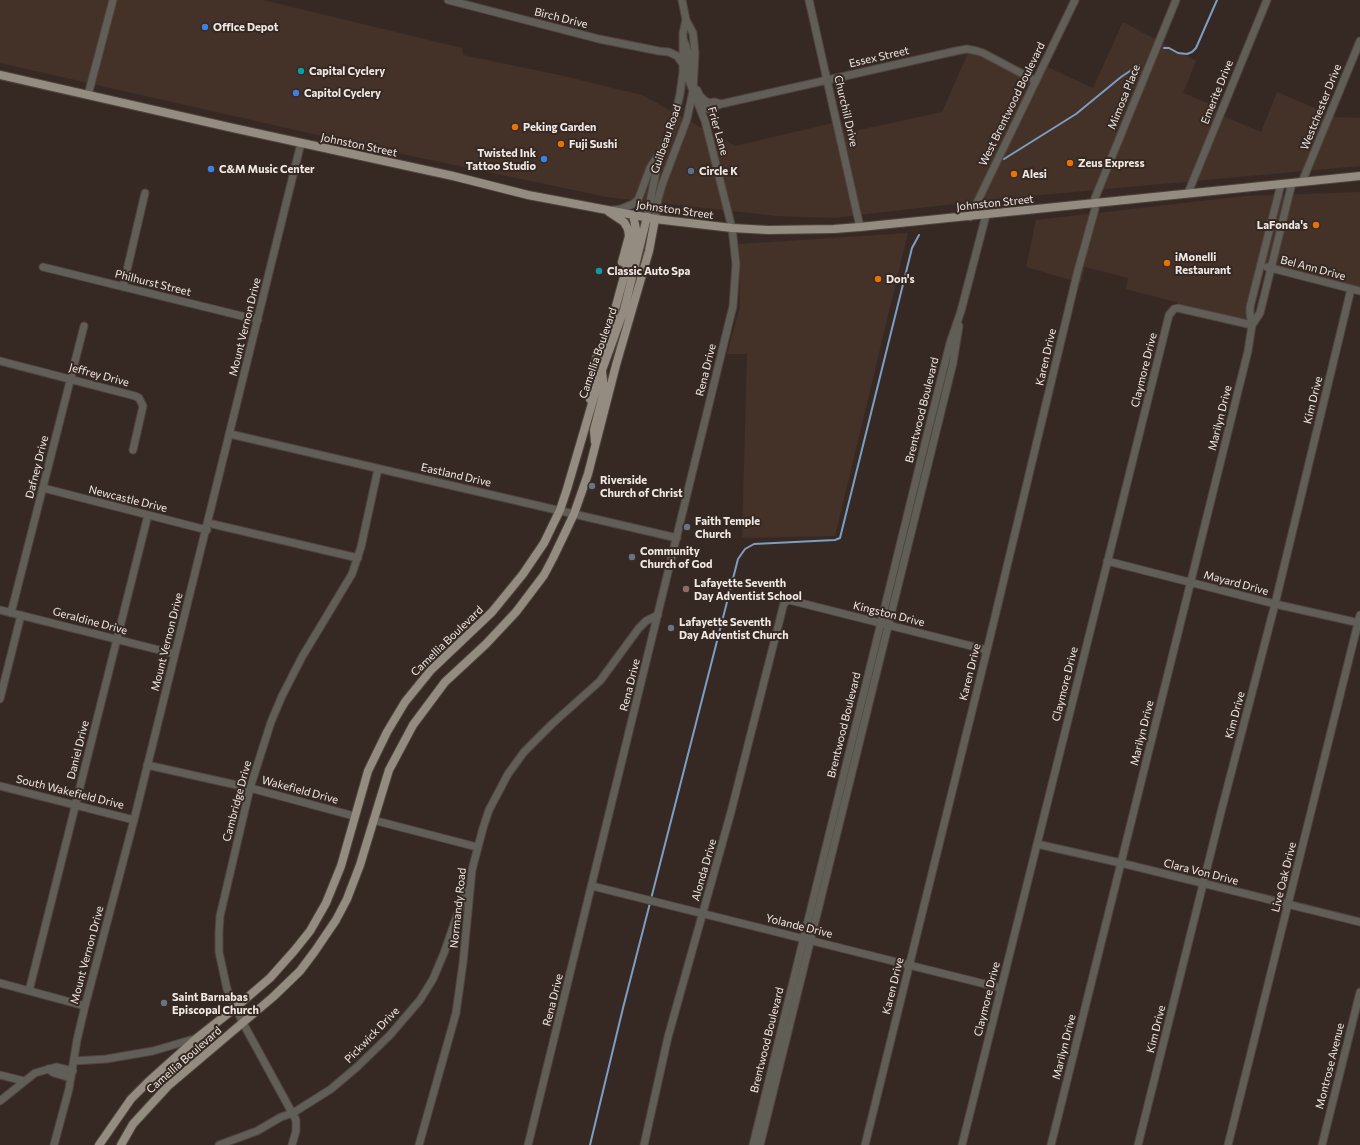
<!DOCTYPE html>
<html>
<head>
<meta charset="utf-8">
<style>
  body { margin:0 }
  canvas { display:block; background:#362923 }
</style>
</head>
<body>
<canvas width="1360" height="1145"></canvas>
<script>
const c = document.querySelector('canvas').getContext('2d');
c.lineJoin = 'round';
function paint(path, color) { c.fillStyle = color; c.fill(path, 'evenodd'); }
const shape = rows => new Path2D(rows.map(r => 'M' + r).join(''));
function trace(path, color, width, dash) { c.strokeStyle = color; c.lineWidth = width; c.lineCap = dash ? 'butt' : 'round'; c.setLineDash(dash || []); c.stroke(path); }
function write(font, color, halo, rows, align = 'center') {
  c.font = font + ' Commissioner,sans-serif'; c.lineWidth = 4; c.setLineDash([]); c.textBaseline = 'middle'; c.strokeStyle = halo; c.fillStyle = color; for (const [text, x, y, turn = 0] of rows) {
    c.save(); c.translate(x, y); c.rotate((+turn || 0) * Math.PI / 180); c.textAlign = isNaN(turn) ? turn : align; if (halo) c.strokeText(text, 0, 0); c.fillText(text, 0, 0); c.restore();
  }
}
paint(shape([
  [0,0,263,0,462,48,463,55,559,75,642,95,735,146,841,121,845,133,942,112,968,53,977,54,1034,84,1043,65,1093,88,1123,22,1196,61,1183,93,1217,107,1216,113,1261,132,1277,92,1336,117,1360,118,1360,166,997,199,833,218,777,216,607,197,397,153,0,63],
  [1360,192,1360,294,1264,271,1251,322,1126,289,1128,278,1085,267,1081,283,1026,267,1036,220,1245,196],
  [908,233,835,536,742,538,747,354,727,354,740,307,739,244]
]), '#443127');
trace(shape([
  [1164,48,1169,48,1178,53,1187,54,1192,52,1196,48,1217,0],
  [1004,159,1076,114,1121,77,1139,65],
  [651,899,738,559,745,549,754,544,835,540,840,538,912,248,919,235],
  [590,1145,623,1008,650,903]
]), '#7c9ec2', 2);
const minor = shape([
  [448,0,599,39,659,51,669,52,677,56,683,64],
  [809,0,860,227],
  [697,90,700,96,704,100,709,103,715,102,721,104],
  [88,95,113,0],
  [700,106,708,109,721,104,956,51,967,49,977,51,983,53,1036,81],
  [1302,182,1360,41],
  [1188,193,1267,0],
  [613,210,621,209,633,204,638,200,650,168,658,155],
  [647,217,657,167,663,148,674,121,680,94,683,72,683,33,686,20],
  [970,217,1075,0],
  [655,219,658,199,662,185,687,119,693,91,695,53,693,33,686,20,682,0],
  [43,267,258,320],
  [1267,267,1360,291],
  [123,287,145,193],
  [0,361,135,396,139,398,143,406,133,450],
  [230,434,677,538],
  [43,488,207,530],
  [208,523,358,558],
  [1107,561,1275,604,1360,623],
  [0,610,175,654],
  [11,613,84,326],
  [0,699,21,615],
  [147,765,250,788,354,816],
  [0,786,134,820],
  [373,820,477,847],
  [1037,844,1121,863,1360,922],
  [592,886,1001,988],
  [0,983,85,1006],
  [29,991,148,515],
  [74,1061,106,1059,153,1051,197,1038],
  [48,1069,54,1073,71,1078],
  [0,1075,24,1081],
  [0,1101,35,1073,56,1067,73,1071],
  [54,1145,69,1089,77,1040,85,1006,134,820,301,143],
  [219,1145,257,1131,281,1117,293,1113,331,1089,357,1067,390,1035,420,1000,433,979,444,953,466,890],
  [292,1145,296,1131,296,1120,243,1023,227,989,219,952,219,931,220,916,250,788,271,722,282,696,302,657,352,574,361,547,378,469],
  [419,1145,456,1013,463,963,472,870,483,828,489,810,508,774,524,752,552,724,600,681,639,628,646,621,658,615],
  [528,1145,733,306,736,264,732,228,705,121,688,78,689,55,684,41],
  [644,1145,668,1037,731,812,784,603,789,600,987,650],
  [753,1145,926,439,950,343,961,311,986,215],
  [760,1145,953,363,959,326],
  [865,1145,987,650,1078,270,1095,209,1095,198,1176,0],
  [962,1145,1169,315,1174,309,1178,308,1252,325,1260,313,1292,183],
  [1051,1145,1248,351,1252,325,1250,314,1250,307,1281,184],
  [1138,1145,1221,812,1275,604,1351,289],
  [1228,1145,1360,615],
  [1322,1145,1360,992]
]);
const major = shape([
  [0,75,233,128,453,176,528,195,655,219,732,228,768,230,834,229,860,227,1360,176],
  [609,212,624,222,628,229,629,236,622,262],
  [590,399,591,384,597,355],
  [595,442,594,430,604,391,601,361,635,236,636,229,633,215],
  [99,1145,131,1099,148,1082,197,1038,235,1008,270,978,294,951,310,931,326,903,341,866,368,771,387,732,405,702,431,670,492,612,523,574,544,543,560,510,567,489,601,373,624,310,647,217],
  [121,1145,133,1124,168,1086,273,997,300,971,315,951,336,920,347,899,360,865,389,770,413,725,445,682,486,644,516,612,544,575,553,558,574,514,588,474,616,365,649,251,655,219]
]);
trace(minor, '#50443e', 9);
trace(major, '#50443e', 10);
trace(minor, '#615d57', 7);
trace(major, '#948c81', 8);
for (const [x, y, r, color] of [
  [205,27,4,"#3f7fe0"],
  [301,71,4,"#0f9aa8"],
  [296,93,4,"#3f7fe0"],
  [515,127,4,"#e8710a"],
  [561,144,4,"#e8710a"],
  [544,159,4,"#3f7fe0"],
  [1070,163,4,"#e8710a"],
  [211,169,4,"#3f7fe0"],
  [691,171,4,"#5c6f8a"],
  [1014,174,4,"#e8710a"],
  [1316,225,4,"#e8710a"],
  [1167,263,4,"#e8710a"],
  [599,271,4,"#0f9aa8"],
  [878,279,4,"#e8710a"],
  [592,486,4,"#6b7280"],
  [687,527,4,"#6b7280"],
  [632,557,4,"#6b7280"],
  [686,589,4,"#8d6e63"],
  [671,628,4,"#6b7280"],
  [164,1003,4,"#6b7280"]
]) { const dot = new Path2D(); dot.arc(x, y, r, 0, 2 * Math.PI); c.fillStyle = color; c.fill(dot); trace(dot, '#362923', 1.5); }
write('11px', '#f0e8e3', '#362923', [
  ["Birch Drive",561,18,14],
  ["Essex Street",879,57,-13],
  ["Emerite Drive",1217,92,-68],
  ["Mimosa Place",1124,97,-68],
  ["West Brentwood Boulevard",1012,104,-64],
  ["Westchester Drive",1321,107,-68],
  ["Churchill Drive",846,111,77],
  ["Frier Lane",718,131,74],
  ["Guilbeau Road",666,139,-71],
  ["Johnston Street",359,145,12],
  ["Johnston Street",995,203,-6],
  ["Johnston Street",675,210,8],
  ["Bel Ann Drive",1313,268,15],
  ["Philhurst Street",153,283,14],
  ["Mount Vernon Drive",245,327,-76],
  ["Camellia Boulevard",598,353,-71],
  ["Karen Drive",1046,357,-77],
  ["Rena Drive",706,370,-76],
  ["Claymore Drive",1144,370,-76],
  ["Jeffrey Drive",99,375,15],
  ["Kim Drive",1313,400,-76],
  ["Brentwood Boulevard",922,410,-76],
  ["Marilyn Drive",1220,418,-76],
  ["Dafney Drive",37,467,-76],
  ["Eastland Drive",456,475,13],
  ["Newcastle Drive",128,499,14],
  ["Mayard Drive",1236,583,15],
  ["Kingston Drive",889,614,14],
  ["Geraldine Drive",90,621,15],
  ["Camellia Boulevard",447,641,-44],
  ["Mount Vernon Drive",167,642,-76],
  ["Karen Drive",970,672,-76],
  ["Claymore Drive",1065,684,-76],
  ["Rena Drive",630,685,-76],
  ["Kim Drive",1235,715,-75],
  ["Brentwood Boulevard",844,725,-76],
  ["Marilyn Drive",1142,733,-76],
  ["Daniel Drive",78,750,-76],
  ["Wakefield Drive",300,790,15],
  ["South Wakefield Drive",70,792,14],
  ["Cambridge Drive",237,801,-75],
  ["Alonda Drive",704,870,-74],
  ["Clara Von Drive",1201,872,14],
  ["Live Oak Drive",1284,877,-76],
  ["Normandy Road",458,908,-84],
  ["Yolande Drive",799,926,14],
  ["Mount Vernon Drive",87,955,-75],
  ["Karen Drive",893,986,-76],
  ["Claymore Drive",987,999,-76],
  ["Rena Drive",553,1000,-76],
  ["Kim Drive",1156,1029,-76],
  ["Pickwick Drive",372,1035,-46],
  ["Brentwood Boulevard",767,1040,-76],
  ["Marilyn Drive",1064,1047,-76],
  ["Camellia Boulevard",184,1060,-41],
  ["Montrose Avenue",1330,1066,-76]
]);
write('bold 11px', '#f0e8e3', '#362923', [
  ["Office Depot",213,27],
  ["Capital Cyclery",309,71],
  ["Capitol Cyclery",304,93],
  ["Peking Garden",523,127],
  ["Fuji Sushi",569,144],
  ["Twisted Ink",536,153,"right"],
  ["Tattoo Studio",536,166,"right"],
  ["Zeus Express",1078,163],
  ["C&M Music Center",219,169],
  ["Circle K",699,171],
  ["Alesi",1022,174],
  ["LaFonda's",1308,225,"right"],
  ["iMonelli",1175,257],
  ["Restaurant",1175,270],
  ["Classic Auto Spa",607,271],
  ["Don's",886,279],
  ["Riverside",600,480],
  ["Church of Christ",600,493],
  ["Faith Temple",695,521],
  ["Church",695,534],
  ["Community",640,551],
  ["Church of God",640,564],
  ["Lafayette Seventh",694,583],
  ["Day Adventist School",694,596],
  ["Lafayette Seventh",679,622],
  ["Day Adventist Church",679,635],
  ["Saint Barnabas",172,997],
  ["Episcopal Church",172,1010]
], 'left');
</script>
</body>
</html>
